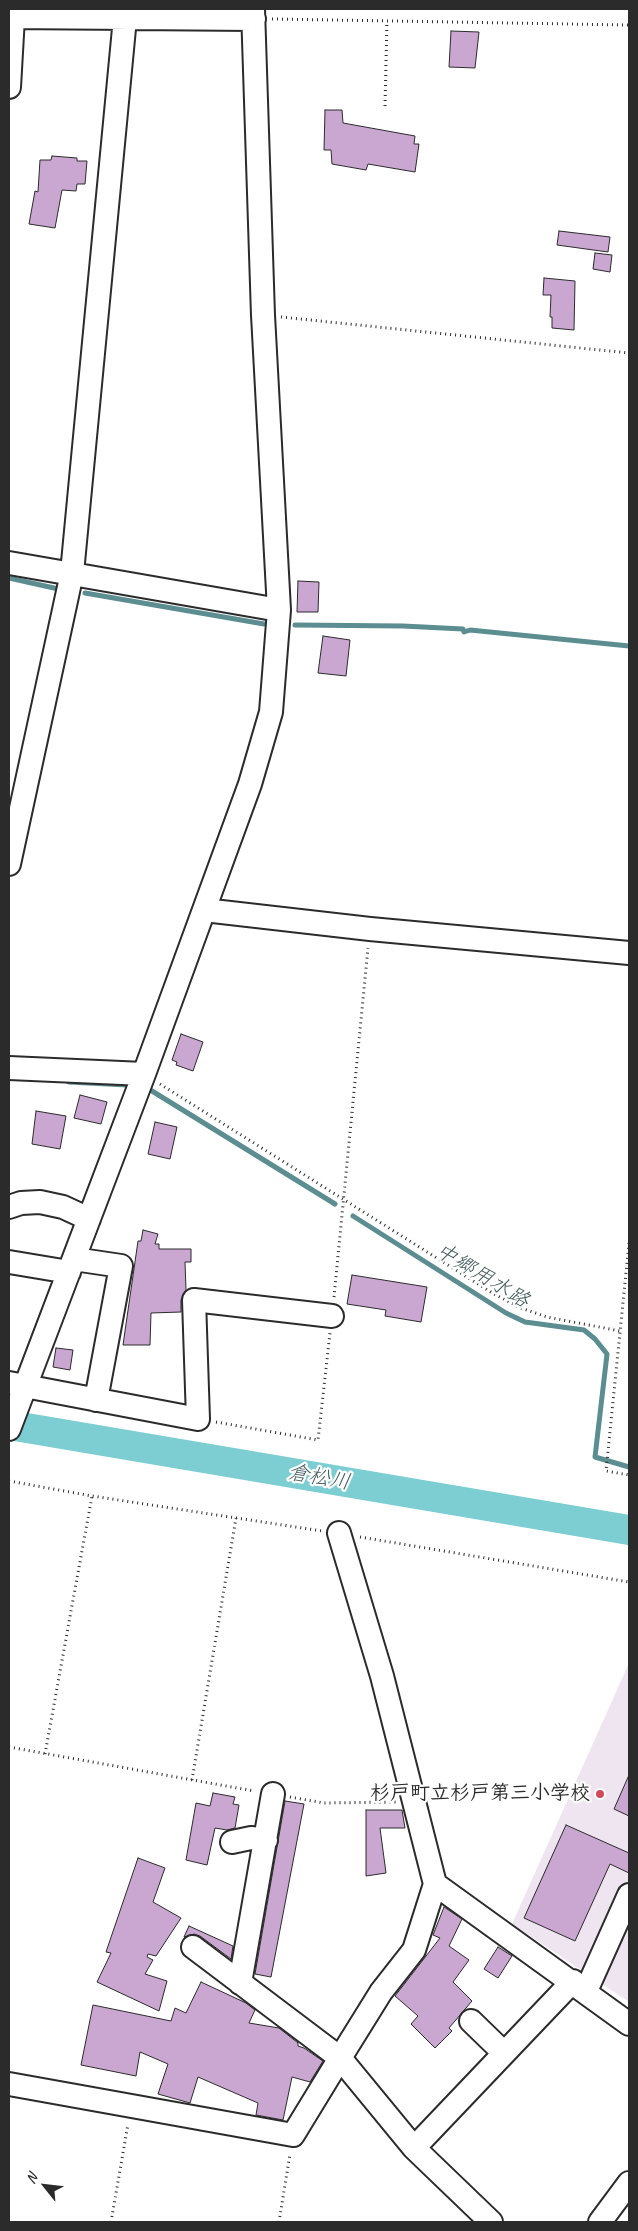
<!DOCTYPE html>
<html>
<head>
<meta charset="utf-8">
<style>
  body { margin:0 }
  #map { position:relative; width:638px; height:2231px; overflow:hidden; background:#fff; font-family:Caveat,sans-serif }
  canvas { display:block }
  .frame { position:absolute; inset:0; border:10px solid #2b2b2b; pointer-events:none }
  .north { position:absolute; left:20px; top:2161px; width:50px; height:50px; -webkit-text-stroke:4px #fff; paint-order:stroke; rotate:299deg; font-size:14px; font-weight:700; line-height:20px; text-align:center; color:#2b2b2b }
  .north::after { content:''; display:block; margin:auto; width:18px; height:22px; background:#2b2b2b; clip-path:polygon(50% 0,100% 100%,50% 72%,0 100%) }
</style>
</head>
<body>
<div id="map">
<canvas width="638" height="2231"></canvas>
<div class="frame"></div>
<div class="north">N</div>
</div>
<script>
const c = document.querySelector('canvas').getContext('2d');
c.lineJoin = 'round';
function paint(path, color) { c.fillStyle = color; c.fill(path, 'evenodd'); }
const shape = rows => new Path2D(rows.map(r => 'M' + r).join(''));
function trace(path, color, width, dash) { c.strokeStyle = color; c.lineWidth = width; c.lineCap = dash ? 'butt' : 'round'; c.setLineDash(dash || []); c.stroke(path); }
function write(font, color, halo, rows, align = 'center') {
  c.font = font + ' Caveat,"Klee One",sans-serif'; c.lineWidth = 4.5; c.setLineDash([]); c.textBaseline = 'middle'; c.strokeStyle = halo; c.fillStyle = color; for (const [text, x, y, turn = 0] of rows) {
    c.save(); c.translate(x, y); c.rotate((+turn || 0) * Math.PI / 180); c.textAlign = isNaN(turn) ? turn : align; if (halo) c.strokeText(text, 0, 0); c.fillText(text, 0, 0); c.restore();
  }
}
paint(shape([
  [629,1663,629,2002,512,1924]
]), '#efe5f1');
trace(shape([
  [9,578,63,590],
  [85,593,264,624],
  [295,625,403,626,463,629,464,632,470,630,629,646],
  [69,1082,127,1085],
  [152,1091,335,1204],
  [353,1216,506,1313,525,1322,584,1330,595,1339,607,1354,595,1457,629,1467]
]), '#5c8d90', 5);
trace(shape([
  [9,1425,629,1530]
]), '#7cced3', 30);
const building = shape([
  [451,31,479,32,475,68,449,67,451,31],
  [325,110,342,110,343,123,415,136,414,144,419,144,415,172,368,164,366,170,332,164,331,150,324,150,325,110],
  [52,156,77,158,77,161,87,161,85,184,77,184,76,191,62,190,55,228,29,224,35,191,38,192,40,160,51,160,52,156],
  [559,231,610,237,608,252,557,245,559,231],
  [595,253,612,255,610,272,593,269,595,253],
  [544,278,575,281,574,330,552,328,552,317,550,317,551,295,543,295,544,278],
  [298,581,319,582,318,612,297,612,298,581],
  [323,636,350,640,346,676,318,673,323,636],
  [181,1034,203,1042,193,1071,176,1065,177,1062,172,1060,181,1034],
  [80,1095,107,1102,101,1124,74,1118,80,1095],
  [36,1111,66,1116,60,1149,32,1144,36,1111],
  [155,1122,177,1127,170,1159,148,1154,155,1122],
  [143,1230,158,1234,155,1244,159,1244,159,1249,191,1249,191,1262,185,1262,186,1290,181,1300,181,1312,151,1313,150,1345,123,1345,138,1241,141,1241,143,1230],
  [352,1275,427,1287,421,1322,385,1316,386,1310,347,1304,352,1275],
  [56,1348,73,1350,70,1370,53,1367,56,1348],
  [629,1775,629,1816,614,1809,629,1775],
  [213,1793,235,1797,233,1804,239,1805,235,1828,227,1830,215,1828,207,1865,186,1860,196,1803,210,1806,213,1793],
  [285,1801,304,1804,271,1977,255,1974,285,1801],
  [366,1810,402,1810,405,1828,380,1828,386,1873,366,1876,366,1810],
  [566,1825,629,1853,629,1873,610,1864,575,1941,524,1918,566,1825],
  [138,1858,165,1868,153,1902,181,1918,156,1956,148,1954,147,1957,153,1960,145,1974,167,1981,159,2011,97,1982,111,1953,106,1952,138,1858],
  [444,1907,462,1919,449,1946,469,1960,453,1982,472,2001,449,2028,452,2031,435,2048,411,2024,418,2016,395,1996,440,1938,433,1935,444,1907],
  [189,1926,233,1946,231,1959,200,1936,194,1934,184,1937,189,1926],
  [498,1947,512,1956,498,1978,484,1969,498,1947],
  [201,1982,246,2003,255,2010,249,2023,279,2028,298,2043,298,2046,304,2048,323,2061,310,2082,292,2077,283,2120,256,2115,258,2103,198,2077,190,2103,158,2094,168,2064,140,2052,136,2076,81,2065,93,2005,171,2021,175,2008,186,2013,201,1982]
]);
paint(building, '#caa7d1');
trace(building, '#2b2b2b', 1);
const minor = shape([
  [9,17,254,19],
  [9,87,13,17],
  [9,563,279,610],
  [9,864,72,573,125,18],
  [204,910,370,929,629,953],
  [9,1068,144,1074],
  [9,1207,21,1203,40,1202,63,1207,89,1219],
  [74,1259,121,1266,96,1400],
  [9,1262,69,1272],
  [9,1383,198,1419,194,1300,332,1316],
  [9,1429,144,1074,250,784,271,712,279,610,263,315,253,9],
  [339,1533,382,1676,435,1884,629,2024],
  [232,1842,251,1838,266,1840],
  [193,1947,340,2058,381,1992,414,1950,435,1884],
  [240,1983,273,1794],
  [586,1991,629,1895],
  [471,2021,504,2053],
  [9,2084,293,2135,340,2058,414,2148,573,1981],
  [414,2148,491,2222],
  [600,2222,629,2183]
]);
trace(minor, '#2b2b2b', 26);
trace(shape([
  [272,19,629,25],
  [385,106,387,21],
  [281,317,629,353],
  [160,1084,494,1294,521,1308,547,1317,620,1331],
  [629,1243,606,1471,629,1475],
  [334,1297,368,948],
  [216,1422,318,1440,330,1333],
  [9,1481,92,1496,322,1531],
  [360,1537,629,1582],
  [9,1747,254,1791],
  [45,1754,92,1496],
  [192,1780,236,1518],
  [290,1797,324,1803,396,1802],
  [111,2222,128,2124],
  [279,2222,290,2154]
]), '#2b2b2b', 3, [1, 4]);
trace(minor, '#fff', 22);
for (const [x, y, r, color] of [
  [600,1794,5,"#d1495b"]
]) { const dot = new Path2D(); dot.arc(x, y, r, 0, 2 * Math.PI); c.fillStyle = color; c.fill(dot); trace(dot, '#fff', 2); }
write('bold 20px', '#2b2b2b', '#fff', [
  ["杉戸町立杉戸第三小学校",590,1794]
], 'right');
write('italic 21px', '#435c5d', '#fff', [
  ["中郷用水路",482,1276,31],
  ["倉松川",319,1478,10]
]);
</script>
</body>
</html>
